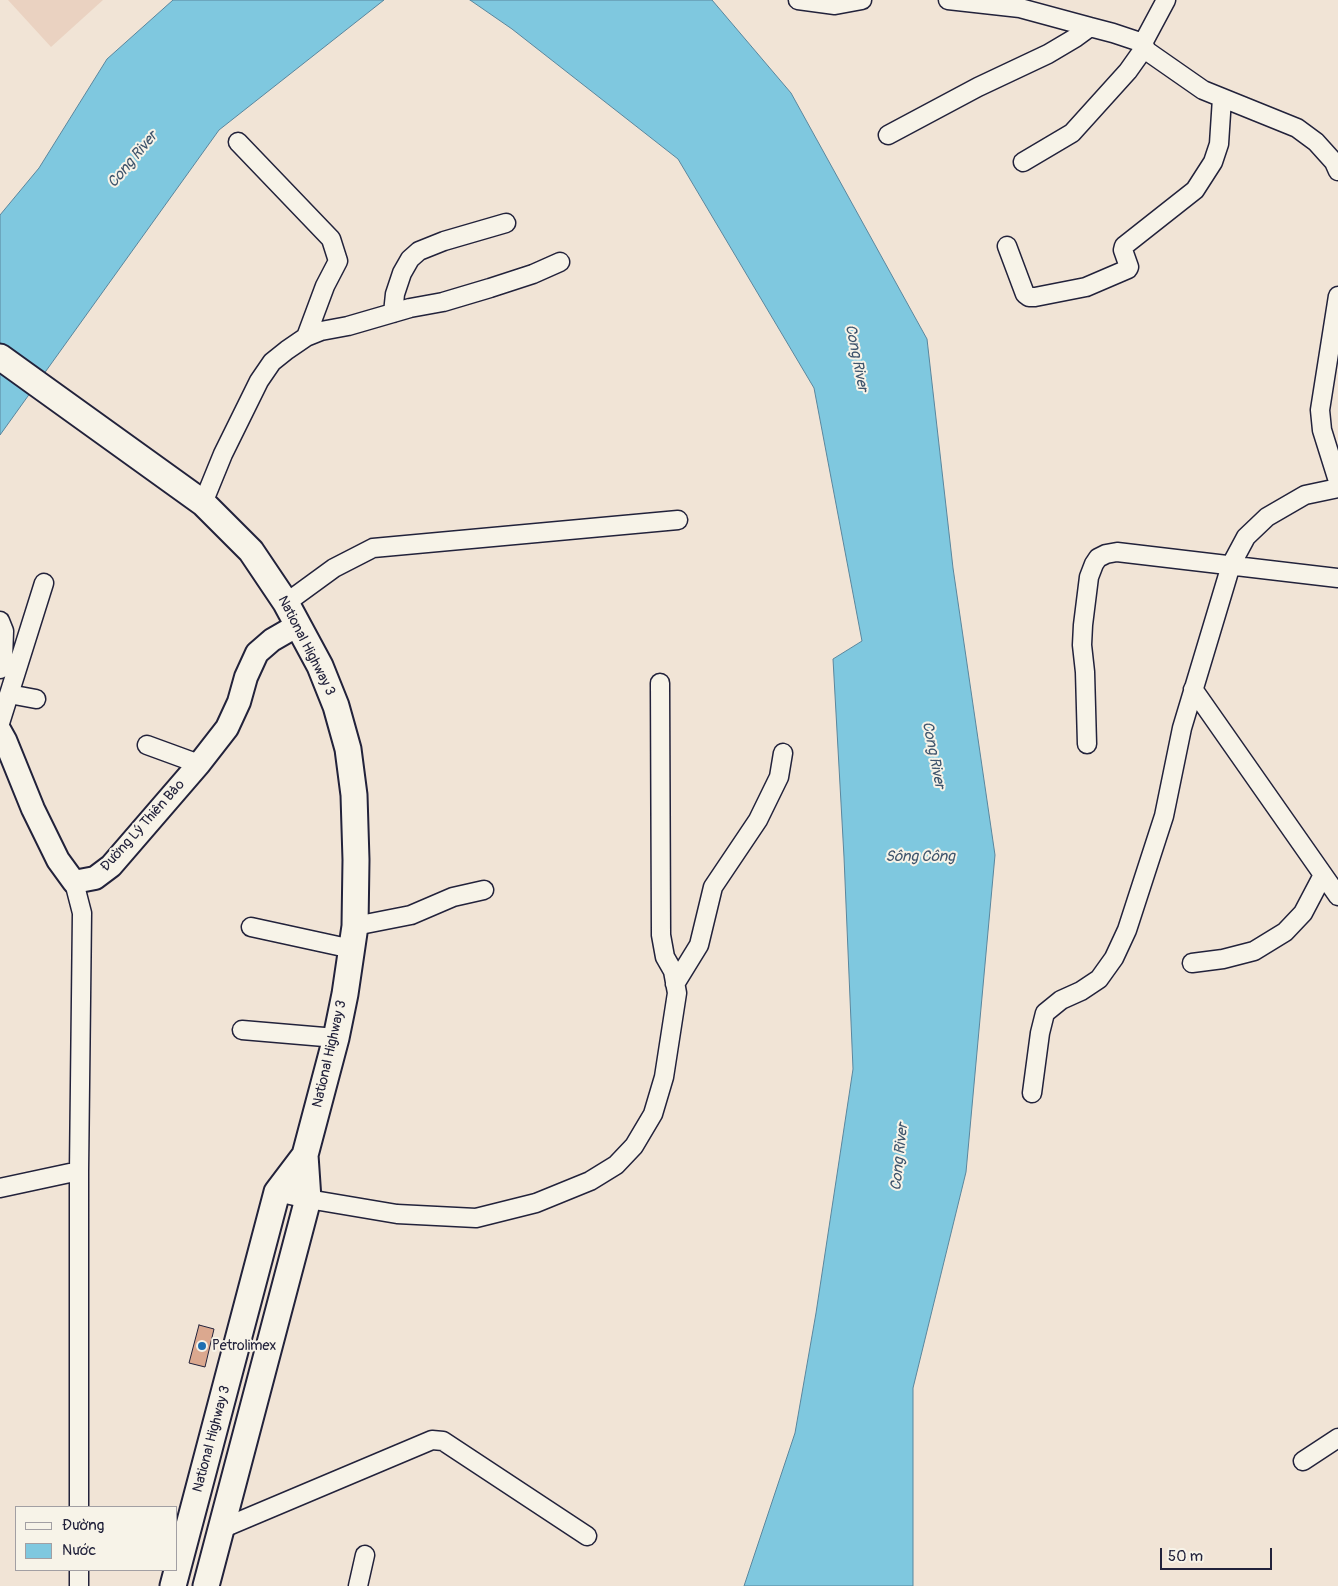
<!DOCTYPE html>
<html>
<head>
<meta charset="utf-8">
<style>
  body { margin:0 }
  #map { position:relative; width:1338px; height:1586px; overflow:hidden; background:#f1e4d6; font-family:Pangolin,sans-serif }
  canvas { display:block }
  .legend { position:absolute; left:15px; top:1506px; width:162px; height:65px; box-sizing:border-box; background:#f7f3e8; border:1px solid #a29fa3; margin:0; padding:6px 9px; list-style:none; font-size:15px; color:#22223b }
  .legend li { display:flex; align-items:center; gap:10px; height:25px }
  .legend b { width:25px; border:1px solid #a29fa3 }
  .scale { position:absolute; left:1160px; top:1548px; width:112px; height:22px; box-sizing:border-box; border:2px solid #22223b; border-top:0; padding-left:6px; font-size:15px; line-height:18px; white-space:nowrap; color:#22223b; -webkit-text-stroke:4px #f7f3e8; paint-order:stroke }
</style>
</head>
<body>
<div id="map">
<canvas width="1338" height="1586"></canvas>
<ul class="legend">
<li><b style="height:6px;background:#f7f3e8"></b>Đường</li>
<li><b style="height:14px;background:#7fc8df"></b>Nước</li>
</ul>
<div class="scale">50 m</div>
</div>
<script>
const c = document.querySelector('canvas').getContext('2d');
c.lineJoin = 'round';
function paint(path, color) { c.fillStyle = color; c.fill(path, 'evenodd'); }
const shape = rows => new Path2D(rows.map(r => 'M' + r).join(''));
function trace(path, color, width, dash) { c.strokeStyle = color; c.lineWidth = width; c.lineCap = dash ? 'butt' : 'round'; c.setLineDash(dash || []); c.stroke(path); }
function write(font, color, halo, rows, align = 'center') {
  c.font = font + ' Pangolin,sans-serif'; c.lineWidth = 4; c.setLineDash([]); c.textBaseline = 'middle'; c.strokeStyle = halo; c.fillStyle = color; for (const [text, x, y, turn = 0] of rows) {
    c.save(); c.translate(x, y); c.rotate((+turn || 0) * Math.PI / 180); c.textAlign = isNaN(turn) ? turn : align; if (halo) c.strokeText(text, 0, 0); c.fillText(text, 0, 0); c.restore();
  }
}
paint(shape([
  [8,0,103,0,51,47]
]), '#ead2c1');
const water = shape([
  [173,0,384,0,219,130,0,435,0,215,39,168,107,59,173,0],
  [470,0,712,0,791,93,927,339,953,568,995,855,966,1172,913,1388,913,1586,744,1586,795,1433,816,1313,853,1069,844,857,833,659,862,641,814,388,678,159,512,29,470,0]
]);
paint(water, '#7fc8df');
trace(water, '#5a869d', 1);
const building = shape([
  [199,1325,214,1329,205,1367,189,1363,199,1325]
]);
paint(building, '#dba88f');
trace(building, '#22223b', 1);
const minor = shape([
  [798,0,835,5,862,0],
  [948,0,1020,8,1090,27],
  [1166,0,1143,43,1147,51,1203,90,1297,128,1316,142,1334,162,1338,171],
  [888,135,978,87,1048,54,1075,38,1090,27,1113,33,1143,43],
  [238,142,331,239,338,261,325,286,306,337],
  [1023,162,1072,133,1128,71,1145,47],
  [1007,246,1025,294,1029,297,1035,297,1086,287,1128,269,1129,267,1123,250,1124,246,1195,190,1213,162,1219,144,1222,98],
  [1338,296,1320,410,1322,430,1338,481],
  [393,313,395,294,402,273,410,259,419,251,444,241,506,223],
  [203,503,223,454,259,381,272,362,287,350,306,337,321,331,348,326,410,308,443,302,490,288,533,274,560,262],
  [286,603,334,568,373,548,678,520],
  [0,621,4,631,3,659,0,669],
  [1193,689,1338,896],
  [9,694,36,699],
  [0,723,44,583],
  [1087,744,1085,672,1082,645,1083,625,1089,577,1094,564,1098,558,1106,554,1117,552,1338,578],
  [147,745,199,764],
  [74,882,82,913,79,1171,79,1507],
  [355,926,411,915,453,897,484,890],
  [251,927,352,949],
  [1192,963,1223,959,1254,951,1285,932,1303,913,1323,875],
  [675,984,699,945,713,887,758,820,779,777,783,753],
  [242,1030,336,1038],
  [1032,1093,1040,1033,1045,1013,1061,1000,1081,991,1099,979,1114,958,1127,930,1164,816,1182,728,1231,565,1246,537,1267,517,1305,495,1338,488],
  [0,1188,79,1171],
  [277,1192,308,1199,397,1214,476,1218,536,1203,590,1181,616,1165,634,1146,653,1114,664,1077,677,993,673,971,665,957,661,935,660,683],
  [1303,1461,1338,1438],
  [221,1529,432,1440,443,1441,587,1536],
  [79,1570,79,1586],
  [358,1586,365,1555]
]);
const major = shape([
  [0,731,5,740,33,809,58,860,74,882,95,878,111,866,199,764,227,728,239,702,246,677,257,653,272,640,298,625]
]);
const highway = shape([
  [0,357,203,503,251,551,286,603,320,666,336,706,348,749,354,795,356,860,355,926,345,994,336,1038,305,1155,308,1199,206,1586],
  [173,1586,277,1192,305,1155]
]);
trace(minor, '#22223b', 21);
trace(major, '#22223b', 26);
trace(highway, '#22223b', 29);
trace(minor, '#f7f3e8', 18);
trace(major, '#f7f3e8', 22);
trace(highway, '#f7f3e8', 25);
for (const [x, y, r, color] of [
  [202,1346,5,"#1f6fb2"]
]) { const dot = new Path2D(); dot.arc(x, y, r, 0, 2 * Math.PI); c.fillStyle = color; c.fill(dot); trace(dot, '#f7f3e8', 2); }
write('14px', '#22223b', '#f7f3e8', [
  ["National Highway 3",306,646,63],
  ["Đường Lý Thiên Bảo",143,826,-48],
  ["National Highway 3",330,1054,-77],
  ["National Highway 3",212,1439,-75]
]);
write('14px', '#22223b', '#f7f3e8', [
  ["Petrolimex",212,1346]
], 'left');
write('italic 15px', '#3e546c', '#f7f3e8', [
  ["Cong River",133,160,-50],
  ["Cong River",856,358,79],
  ["Cong River",933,755,79],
  ["Sông Công",920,857],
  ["Cong River",900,1157,-84]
]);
</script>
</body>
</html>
